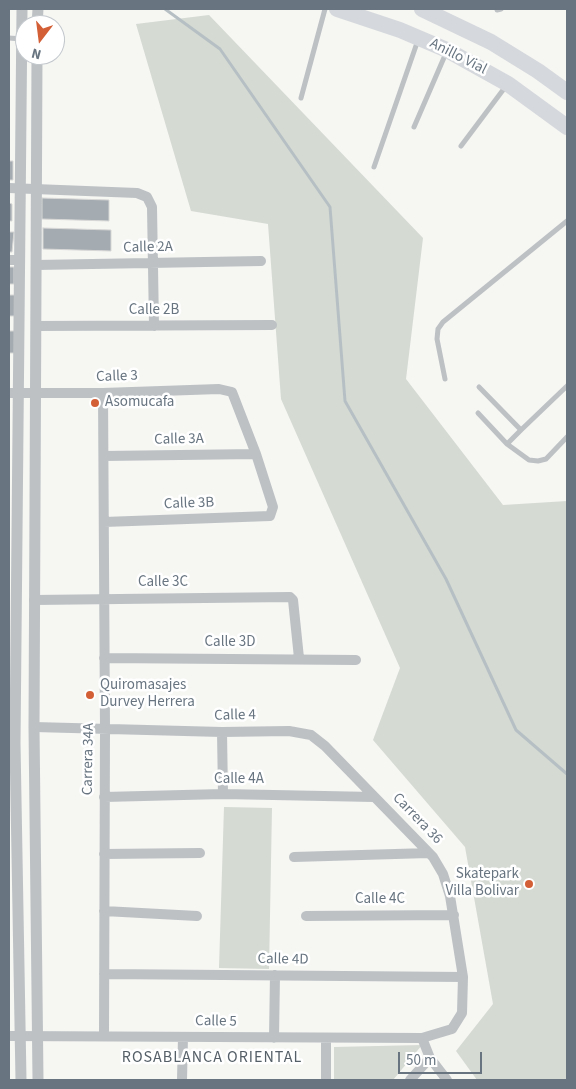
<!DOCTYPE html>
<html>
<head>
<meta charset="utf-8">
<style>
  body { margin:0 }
  #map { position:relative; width:576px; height:1089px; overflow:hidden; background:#f6f6f3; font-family:"Source Sans 3",sans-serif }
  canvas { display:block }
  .frame { position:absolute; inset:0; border:10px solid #687581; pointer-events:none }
  .north { position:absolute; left:15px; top:15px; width:50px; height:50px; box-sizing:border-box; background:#fff; border:1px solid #c3c8cd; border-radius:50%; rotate:195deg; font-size:14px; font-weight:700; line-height:20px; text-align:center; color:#687581 }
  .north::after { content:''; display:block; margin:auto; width:18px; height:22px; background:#d35f36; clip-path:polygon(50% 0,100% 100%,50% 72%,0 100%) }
  .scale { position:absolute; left:398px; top:1052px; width:84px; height:22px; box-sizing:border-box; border:2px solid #687581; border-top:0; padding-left:6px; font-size:15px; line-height:18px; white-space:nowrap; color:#687581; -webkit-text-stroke:4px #fff; paint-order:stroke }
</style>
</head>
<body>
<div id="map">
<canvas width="576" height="1089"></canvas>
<div class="frame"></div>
<div class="north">N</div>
<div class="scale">50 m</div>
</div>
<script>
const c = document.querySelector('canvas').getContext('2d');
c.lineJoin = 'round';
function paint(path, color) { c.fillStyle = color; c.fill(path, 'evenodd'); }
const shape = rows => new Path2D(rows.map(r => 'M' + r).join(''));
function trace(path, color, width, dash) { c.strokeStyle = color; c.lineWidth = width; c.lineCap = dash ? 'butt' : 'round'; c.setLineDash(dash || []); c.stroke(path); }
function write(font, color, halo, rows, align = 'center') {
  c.font = font + ' "Source Sans 3",sans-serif'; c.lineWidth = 5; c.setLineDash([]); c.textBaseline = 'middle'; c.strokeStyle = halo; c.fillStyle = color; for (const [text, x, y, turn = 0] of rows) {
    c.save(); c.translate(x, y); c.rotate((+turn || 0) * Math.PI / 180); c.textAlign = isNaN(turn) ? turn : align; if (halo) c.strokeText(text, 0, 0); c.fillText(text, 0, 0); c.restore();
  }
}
paint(shape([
  [209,15,423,238,406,379,503,505,567,501,567,1080,477,1080,456,1051,493,1004,465,847,373,740,400,668,281,399,268,224,191,211,136,24],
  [224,807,272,808,269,969,219,968],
  [422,1045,393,1080,334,1080,334,1047]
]), '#d5dad3');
trace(shape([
  [165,9,220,49,330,207,345,401,446,579,516,730,567,774]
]), '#b6c0c4', 3);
const building = shape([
  [9,161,13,161,13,180,9,180,9,161],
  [42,198,109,200,109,221,42,219,42,198],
  [9,203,12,204,12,221,9,221,9,203],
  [43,228,111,230,111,251,43,249,43,228],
  [9,232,14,232,12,252,9,252,9,232],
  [9,267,14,267,14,284,9,284,9,267],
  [9,295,15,295,15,316,9,316,9,295],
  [9,331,16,331,16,353,9,353,9,331]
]);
paint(building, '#a5acb1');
trace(building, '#d7d7d6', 1);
trace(shape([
  [497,10,501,9],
  [9,38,22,39],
  [301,98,325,9],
  [414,127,446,53],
  [461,146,506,86],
  [374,167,418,40],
  [445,379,437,339,438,329,443,322,567,221],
  [479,387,521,430,567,386],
  [478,413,507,444],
  [521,430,507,444,529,460,538,461,546,459,567,437]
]), '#bdc1c4', 5);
trace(shape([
  [9,188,137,193,147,197,152,207,154,326],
  [9,260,20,260],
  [36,265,261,261],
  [36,326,272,325],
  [9,393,103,393,219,389,232,392,256,454,273,507,270,516,104,522],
  [103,393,105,729,104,1036],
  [104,456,256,454],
  [34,600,290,597,293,600,299,658],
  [104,658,356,660],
  [34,727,222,732,289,731,311,735,325,746,433,857,443,874,450,896,463,977,462,1013,452,1029,422,1038,430,1058,410,1080],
  [222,732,223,794],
  [104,797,223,794,374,797],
  [104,854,200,853],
  [294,857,429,853],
  [104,911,197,916],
  [306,916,454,915],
  [104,974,463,977],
  [9,1036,422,1038],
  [274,1038,275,975],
  [430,1058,447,1080],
  [182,1080,183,1037],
  [326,1080,326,1038]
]), '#bdc1c4', 10);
trace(shape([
  [37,25,38,9],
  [37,55,34,727,38,1080],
  [21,1080,15,743,22,9]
]), '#bdc1c4', 11);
trace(shape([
  [337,9,400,30,447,50,508,84,567,127],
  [422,9,491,42,538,71,567,92]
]), '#d5d8dc', 16);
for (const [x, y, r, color] of [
  [95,403,5,"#d35f36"],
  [90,695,5,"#d35f36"],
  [529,884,5,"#d35f36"]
]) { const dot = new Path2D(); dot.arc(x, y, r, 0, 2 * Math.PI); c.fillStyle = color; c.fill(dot); trace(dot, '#fff', 2); }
write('15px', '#687581', '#fff', [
  ["Anillo Vial",458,57,27],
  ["Calle 2A",148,248,-1],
  ["Calle 2B",154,311],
  ["Calle 3",117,377,-2],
  ["Calle 3A",179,440,-1],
  ["Calle 3B",189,504,-2],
  ["Calle 3C",163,583],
  ["Calle 3D",230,643],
  ["Calle 4",235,716,-1],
  ["Carrera 34A",89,759,-89],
  ["Calle 4A",239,780],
  ["Carrera 36",417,819,46],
  ["Calle 4C",380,900],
  ["Calle 4D",283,960,1],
  ["Calle 5",216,1022,1]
]);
write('15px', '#687581', '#fff', [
  ["Asomucafa",105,403],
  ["Quiromasajes",100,686],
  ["Durvey Herrera",100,703],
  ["Skatepark",519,875,"right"],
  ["Villa Bolivar",519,892,"right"]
], 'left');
c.letterSpacing = '1px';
write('16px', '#555f67', '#fff', [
  ["ROSABLANCA ORIENTAL",212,1058]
]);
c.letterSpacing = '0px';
</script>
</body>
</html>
